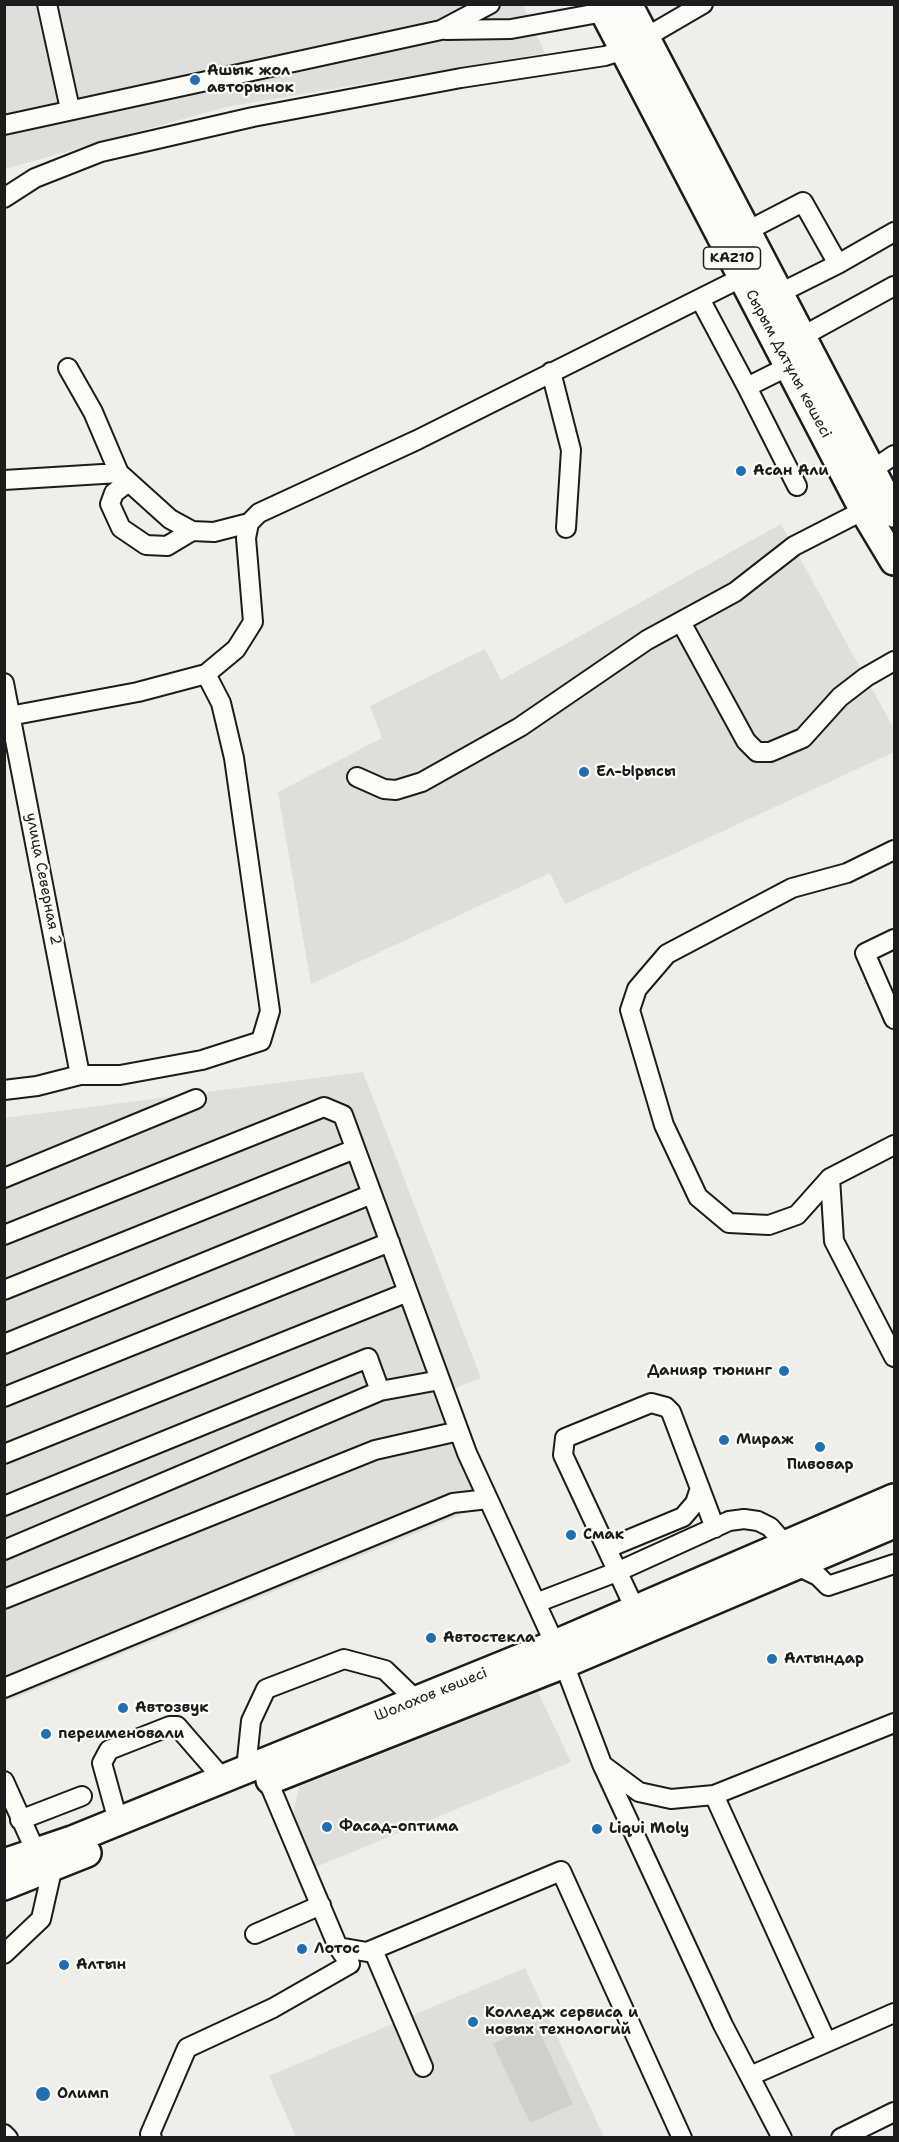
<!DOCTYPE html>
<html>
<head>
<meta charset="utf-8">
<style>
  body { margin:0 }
  #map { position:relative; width:899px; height:2142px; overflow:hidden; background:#f0eeea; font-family:"Shantell Sans",sans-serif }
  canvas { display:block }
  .frame { position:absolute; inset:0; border:6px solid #1c1c1c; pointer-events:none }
</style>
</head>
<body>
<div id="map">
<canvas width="899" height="2142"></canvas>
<div class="frame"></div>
</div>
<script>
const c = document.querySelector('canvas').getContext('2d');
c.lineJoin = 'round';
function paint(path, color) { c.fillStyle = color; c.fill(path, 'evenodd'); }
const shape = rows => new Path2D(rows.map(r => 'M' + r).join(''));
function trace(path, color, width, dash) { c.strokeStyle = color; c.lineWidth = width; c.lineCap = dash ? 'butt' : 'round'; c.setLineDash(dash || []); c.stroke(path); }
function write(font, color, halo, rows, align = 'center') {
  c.font = font + ' "Shantell Sans",sans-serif'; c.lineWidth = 4.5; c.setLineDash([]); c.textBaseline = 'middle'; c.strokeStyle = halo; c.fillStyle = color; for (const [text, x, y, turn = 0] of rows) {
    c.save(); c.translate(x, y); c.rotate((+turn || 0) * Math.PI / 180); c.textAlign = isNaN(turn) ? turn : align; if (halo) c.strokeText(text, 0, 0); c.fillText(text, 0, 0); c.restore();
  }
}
paint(shape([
  [5,5,523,5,545,53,226,107,5,169],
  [781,524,894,729,894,752,565,904,550,873,311,984,278,792,382,738,370,706,485,649,501,680],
  [363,1072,481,1378,434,1396,480,1507,5,1702,4,1118],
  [538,1692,571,1762,311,1869,291,1822,299,1787],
  [525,1968,604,2137,296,2137,269,2076]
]), '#e0deda');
paint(shape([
  [536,2024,573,2104,530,2123,493,2044]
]), '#d0cfcc');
const minor = shape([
  [47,4,70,109],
  [446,30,511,29,604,12],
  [4,125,441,30,490,4],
  [4,198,35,178,101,152,253,117,461,78,605,56,624,50,703,4],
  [747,231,803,202,838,264,780,293],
  [838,264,894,232],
  [700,299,747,387],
  [792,342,894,286],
  [789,366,747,387,797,486],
  [68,368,93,412,119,473,170,519,192,531,214,532,249,523],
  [551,372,571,450,566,528],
  [872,470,894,455],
  [4,480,119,473],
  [127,483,114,493,110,504,121,528,146,545,167,546,192,531],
  [681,622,746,741,757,752,770,752,803,738,840,697,866,677,894,661],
  [206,674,236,649,253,622,246,538,249,523,259,513,417,440,753,272],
  [4,683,80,1075],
  [4,717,138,692,206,674,221,703,234,758,270,1011,261,1041,202,1060,120,1075,80,1075,37,1086,4,1090],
  [357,777,384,789,396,790,422,782,520,727,647,640,735,592,794,546,872,506],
  [894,939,865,953,894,1019],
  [894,1145,830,1178,834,1241,894,1357],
  [4,1178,196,1099],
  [830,1178,797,1215,769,1225,729,1223,698,1197,664,1125,630,1010,637,989,667,954,792,888,847,873,894,850],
  [4,1235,324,1107,343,1115,467,1453,564,1664,602,1764,723,2025,782,2138],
  [4,1290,355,1149],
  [4,1344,372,1194],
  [4,1397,390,1242],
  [4,1454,408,1292],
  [4,1506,368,1358,380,1391,440,1380],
  [608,1548,683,1517,695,1503,700,1488],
  [4,1550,380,1391],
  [795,1565,818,1576,828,1586,894,1564],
  [4,1599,375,1450,459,1431],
  [536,1603,619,1571,729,1521,744,1519,758,1521,770,1527,784,1543],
  [635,1609,563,1455,565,1438,651,1403,666,1407,671,1412,715,1528],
  [4,1688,453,1503,488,1499],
  [604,1766,639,1792,671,1799,714,1795,894,1723],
  [246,1769,251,1721,266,1689,344,1659,385,1670,416,1700],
  [4,1781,40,1861],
  [714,1795,826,2041],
  [20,1820,82,1796],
  [118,1821,102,1763,109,1750,170,1726,177,1726,223,1779],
  [255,1934,321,1905],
  [338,1947,367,1952,561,1871,682,2138],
  [373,1950,423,2067],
  [4,1954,41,1919,53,1866],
  [750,2076,894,2013],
  [4,2134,8,2138],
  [152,2138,150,2134,187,2048,273,2008,350,1964,338,1947,268,1781],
  [841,2138,894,2112]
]);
const highway = shape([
  [600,4,864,511,894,561],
  [628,4,894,513],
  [270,1780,564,1664,894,1524],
  [4,1863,72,1840,555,1644,894,1498],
  [4,1886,87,1853]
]);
trace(minor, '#1c1c1c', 22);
trace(highway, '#1c1c1c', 32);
trace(minor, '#fdfcf7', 18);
trace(highway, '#fdfcf7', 27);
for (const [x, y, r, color] of [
  [195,80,6,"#1f6fb2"],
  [741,471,6,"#1f6fb2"],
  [584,772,6,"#1f6fb2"],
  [784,1371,6,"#1f6fb2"],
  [724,1440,6,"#1f6fb2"],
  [820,1447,6,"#1f6fb2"],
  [571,1535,6,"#1f6fb2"],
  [431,1638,6,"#1f6fb2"],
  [772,1659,6,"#1f6fb2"],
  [123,1708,6,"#1f6fb2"],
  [46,1734,6,"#1f6fb2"],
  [327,1827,6,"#1f6fb2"],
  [597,1829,6,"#1f6fb2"],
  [302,1949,6,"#1f6fb2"],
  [64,1965,6,"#1f6fb2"],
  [473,2022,6,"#1f6fb2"],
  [43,2094,8,"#1f6fb2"]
]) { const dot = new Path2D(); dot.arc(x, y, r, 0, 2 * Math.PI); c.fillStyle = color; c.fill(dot); trace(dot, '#fdfcf7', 2); }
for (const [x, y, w] of [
  [732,258,57]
]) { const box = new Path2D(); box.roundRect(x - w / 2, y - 11, w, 22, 4.5); c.fillStyle = '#fdfcf7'; c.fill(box); trace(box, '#1c1c1c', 1.5); }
write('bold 14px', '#1c1c1c', null, [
  ["KAZ10",732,258]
]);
write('bold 15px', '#1c1c1c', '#fdfcf7', [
  ["Ашык жол",207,71],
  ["авторынок",207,88],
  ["Асан Али",753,471],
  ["Ел-Ырысы",596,772],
  ["Данияр тюнинг",772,1371,"right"],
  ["Мираж",736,1440],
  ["Пивовар",820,1465,"center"],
  ["Смак",583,1535],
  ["Автостекла",443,1638],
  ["Алтындар",784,1659],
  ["Автозвук",135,1708],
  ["переименовали",58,1734],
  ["Фасад-оптима",339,1827],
  ["Liqui Moly",609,1829],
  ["Лотос",314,1949],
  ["Алтын",76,1965],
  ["Колледж сервиса и",485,2013],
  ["новых технологий",485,2030],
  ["Олимп",57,2094]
], 'left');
write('15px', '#1c1c1c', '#fdfcf7', [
  ["Сырым Датұлы көшесі",788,364,62],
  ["улица Северная 2",43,879,79],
  ["Шолохов көшесі",431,1695,-22]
]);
</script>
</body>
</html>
